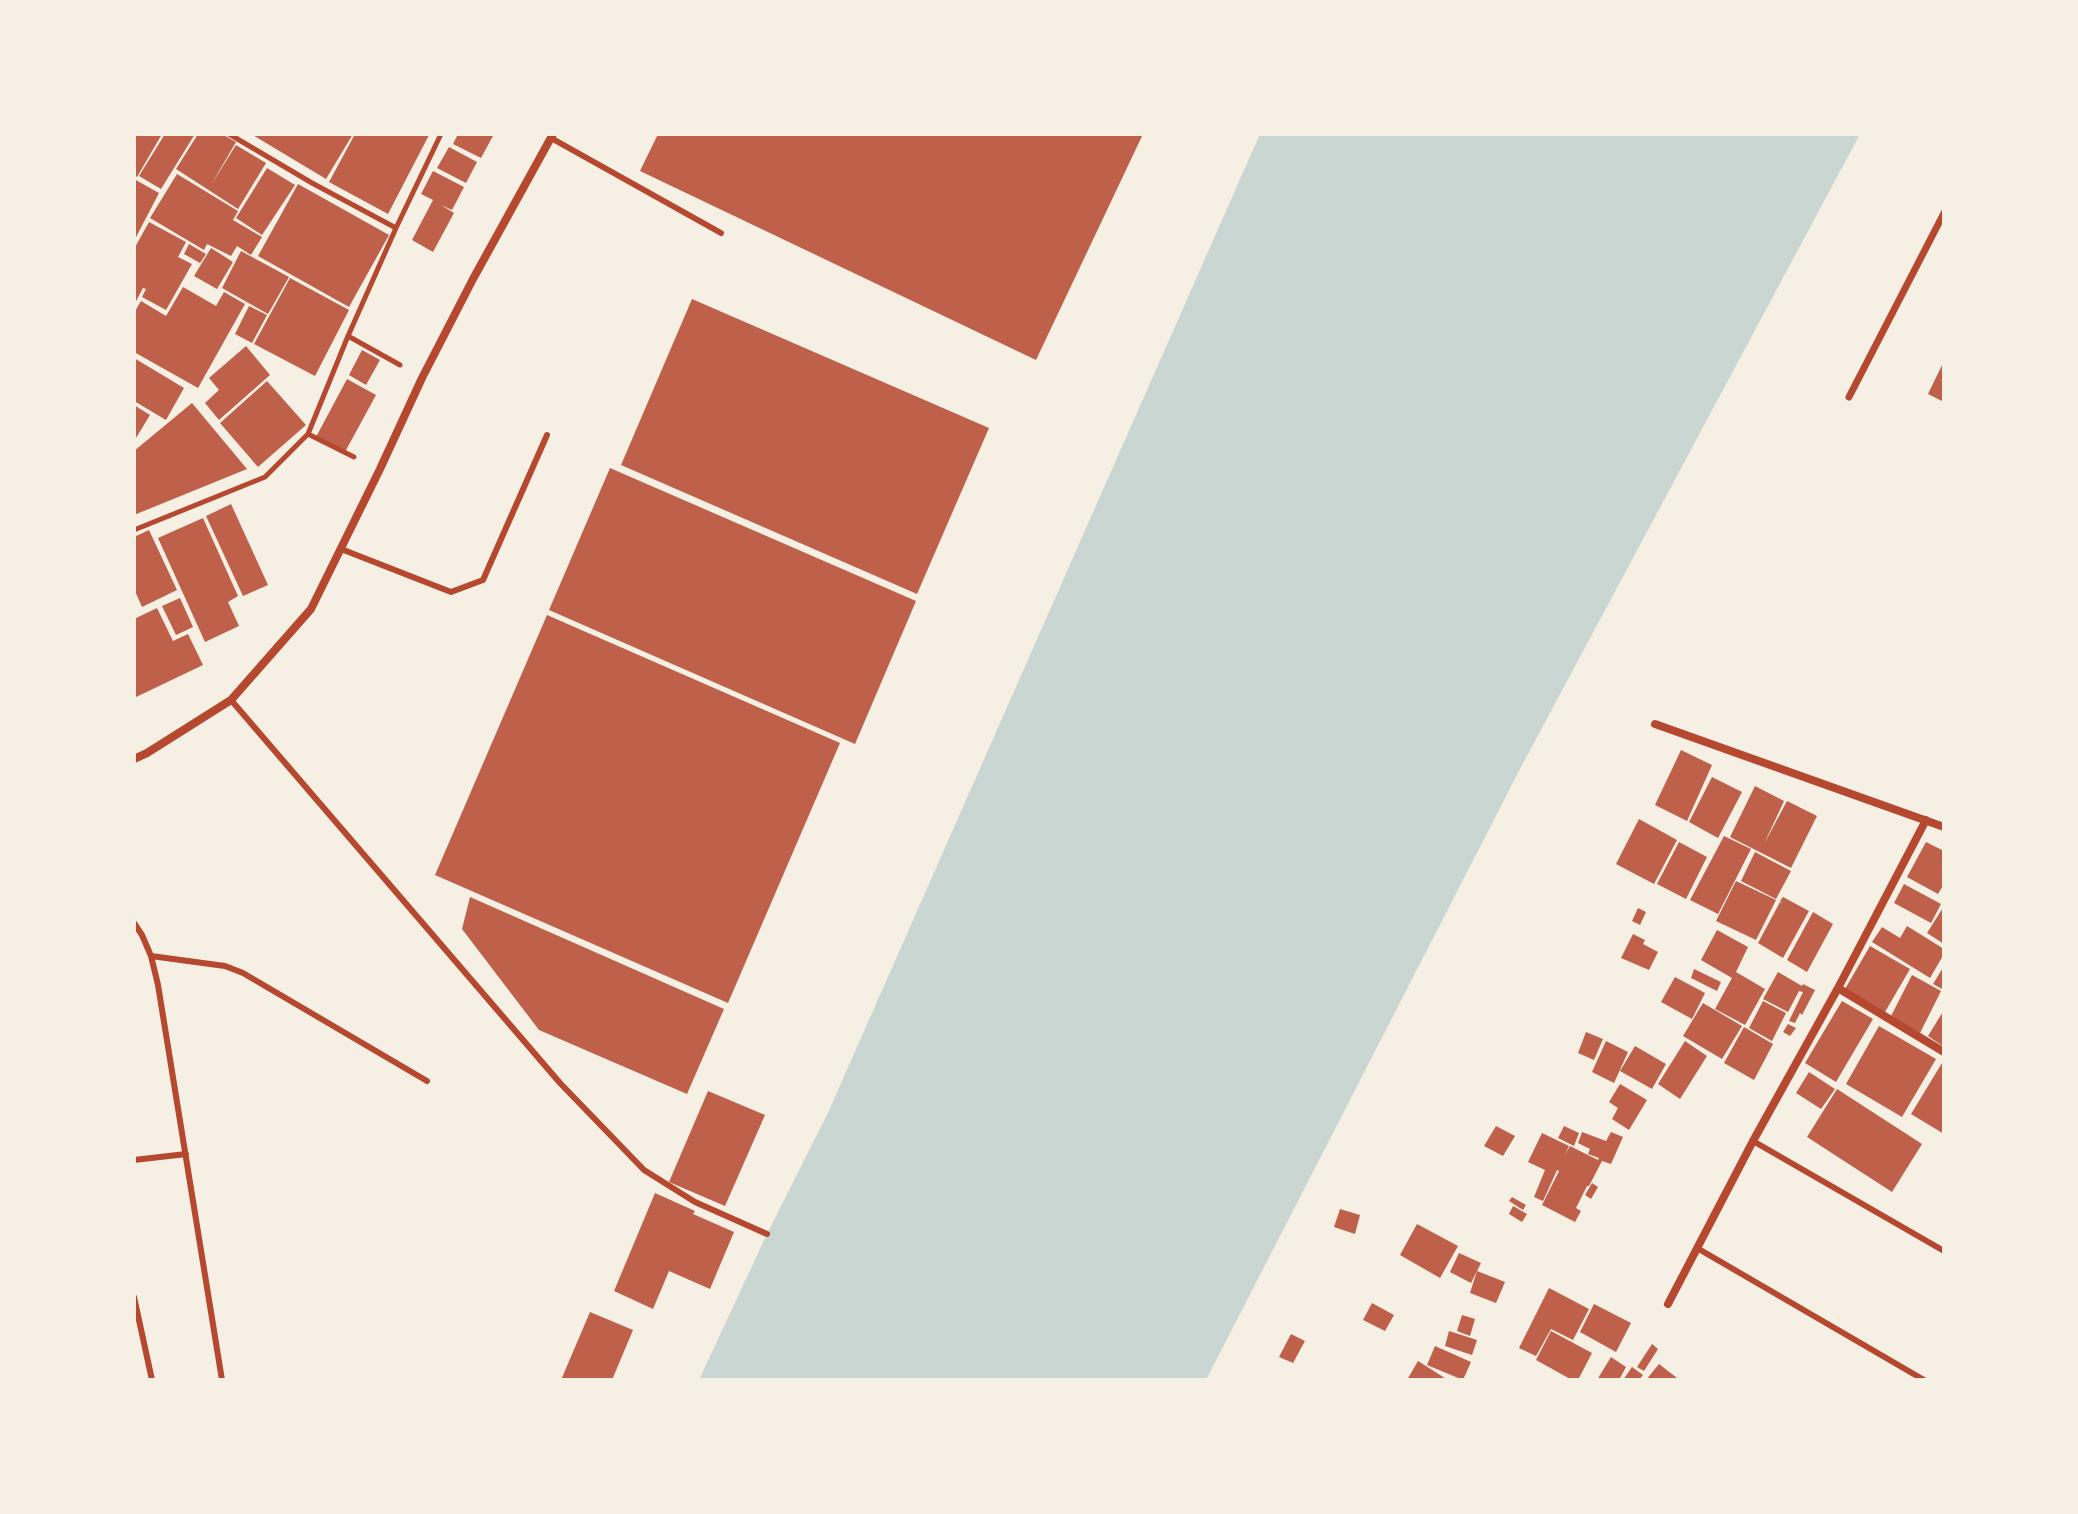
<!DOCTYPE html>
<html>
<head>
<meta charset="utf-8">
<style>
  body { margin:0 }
  #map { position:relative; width:2078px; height:1514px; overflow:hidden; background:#f6efe4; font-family:Figtree,sans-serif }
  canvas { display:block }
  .frame { position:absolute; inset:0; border:136px solid #f6efe4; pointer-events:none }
</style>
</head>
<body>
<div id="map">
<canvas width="2078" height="1514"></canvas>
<div class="frame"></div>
</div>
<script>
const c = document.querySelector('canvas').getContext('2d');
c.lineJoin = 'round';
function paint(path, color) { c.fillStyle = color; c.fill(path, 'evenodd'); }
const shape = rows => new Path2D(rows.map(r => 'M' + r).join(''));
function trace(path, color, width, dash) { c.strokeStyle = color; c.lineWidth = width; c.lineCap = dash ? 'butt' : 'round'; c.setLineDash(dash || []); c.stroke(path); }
paint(shape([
  [1260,134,1860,134,1521,767,1206,1380,699,1380,767,1234,827,1115]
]), '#c9d6d2');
paint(shape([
  [134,134,162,134,137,177,134,175],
  [165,134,195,134,161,189,139,176],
  [198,134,222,134,236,142,211,185,236,145,266,163,238,209,176,169],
  [251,134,353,134,326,179],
  [355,134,429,135,388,214,329,182],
  [458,134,494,134,481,158,453,144],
  [658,134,1143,134,1036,360,640,171],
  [449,147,477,162,466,183,437,168],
  [267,168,295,185,262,235,236,218],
  [433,171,464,187,452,210,441,205,454,213,433,252,412,240,433,200,421,194],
  [177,174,238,211,233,220,262,237,251,255,237,246,231,256,207,244,204,250,150,218],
  [134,179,159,193,134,241],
  [298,184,389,235,349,307,258,256],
  [149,222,186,242,178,257,192,264,166,310,142,297,146,289,143,288,134,305,134,249],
  [189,244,206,254,200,263,184,254],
  [211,248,233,262,217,289,194,276],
  [241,251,289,277,268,314,222,288],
  [290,278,349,310,315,376,254,344],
  [183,287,216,306,224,292,245,304,198,388,134,352,134,313,141,301,166,316],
  [692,299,989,428,917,594,621,465],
  [249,306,267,315,252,343,235,334],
  [246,346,270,375,219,420,205,403,219,390,209,378],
  [362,350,380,360,366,385,349,375],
  [134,358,184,388,166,420,134,401],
  [1944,361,1944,402,1928,394],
  [347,379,376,395,345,452,316,437],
  [267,381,306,425,258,467,220,423],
  [192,403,247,469,134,515,134,451],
  [134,405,150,415,136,438,134,437],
  [610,468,916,601,855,744,549,610],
  [231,504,268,585,243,596,206,516],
  [203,518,238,596,228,602,239,626,205,642,158,538],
  [149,530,177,590,142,607,134,589,134,537],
  [180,598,193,627,176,635,162,606],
  [157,608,173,641,188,634,203,665,134,698,134,619],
  [547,615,840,743,728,1003,435,875],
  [1681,750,1712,765,1687,821,1655,805],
  [1712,777,1742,792,1718,838,1689,822],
  [1755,786,1784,801,1764,844,1787,801,1817,816,1791,868,1730,837],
  [1639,819,1677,840,1654,884,1616,864],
  [1724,836,1751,849,1718,914,1690,900],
  [1679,842,1707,857,1686,899,1657,884],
  [1926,842,1944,851,1944,884,1938,894,1907,877],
  [1755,852,1791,871,1776,899,1741,881],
  [1736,881,1776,900,1756,940,1716,921],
  [1904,884,1941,904,1931,923,1894,903],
  [470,897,724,1009,687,1094,539,1030,462,929],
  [1783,897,1809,911,1783,958,1758,943,1780,902,1783,904,1780,901],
  [1944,906,1944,944,1927,933],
  [1638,908,1646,912,1640,925,1632,921],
  [1813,912,1833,924,1807,972,1787,960],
  [1907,926,1944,949,1944,954,1930,978,1872,942,1882,927,1900,938],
  [1717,930,1748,947,1736,972,1765,989,1745,1025,1715,1009,1732,978,1701,960],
  [1633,934,1645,940,1643,944,1658,952,1649,970,1621,958],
  [1870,946,1910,969,1885,1012,1845,989],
  [1944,966,1944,990,1933,984],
  [1694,969,1721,982,1717,991,1691,978],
  [1778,972,1802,986,1803,984,1815,990,1802,1015,1800,1013,1795,1023,1789,1021,1803,992,1799,991,1788,1012,1763,999],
  [1912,975,1941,991,1920,1033,1890,1018],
  [1675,977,1705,993,1692,1019,1661,1002],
  [1763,1001,1786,1013,1772,1041,1749,1028],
  [1842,1001,1873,1019,1836,1082,1805,1063],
  [1703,1003,1742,1026,1722,1059,1683,1036],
  [1944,1010,1944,1047,1928,1036],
  [1788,1024,1796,1028,1790,1036,1783,1032],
  [1879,1026,1936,1059,1902,1117,1846,1084],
  [1744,1027,1773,1044,1754,1080,1724,1063],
  [1586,1032,1603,1039,1594,1060,1578,1053],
  [1606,1041,1628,1052,1614,1083,1592,1072],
  [1685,1041,1707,1056,1680,1099,1658,1084],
  [1635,1046,1666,1064,1652,1089,1620,1071],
  [1942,1063,1944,1064,1944,1134,1911,1114],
  [1809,1072,1835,1089,1821,1109,1796,1093],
  [1620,1084,1647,1100,1629,1130,1612,1119,1618,1108,1609,1102],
  [1837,1089,1922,1144,1892,1192,1807,1137],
  [708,1091,765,1115,725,1206,669,1182],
  [1496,1126,1515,1136,1503,1156,1484,1146],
  [1564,1126,1579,1133,1574,1146,1558,1138],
  [1582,1132,1606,1141,1611,1132,1623,1137,1611,1164,1602,1161,1589,1186,1587,1186,1576,1208,1581,1211,1575,1222,1542,1205,1559,1171,1557,1170,1543,1201,1534,1197,1545,1170,1528,1162,1542,1133,1569,1146,1565,1155,1570,1146,1598,1160,1599,1158,1588,1154,1590,1149,1578,1143],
  [1592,1183,1598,1187,1591,1199,1585,1195],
  [655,1193,695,1211,693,1214,734,1232,710,1289,669,1271,653,1309,614,1291],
  [1512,1197,1526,1205,1523,1210,1509,1201],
  [1513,1206,1527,1214,1522,1222,1509,1214],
  [1340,1209,1360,1215,1355,1234,1334,1227],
  [1417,1224,1458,1246,1440,1278,1400,1255],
  [1459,1253,1481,1263,1471,1283,1450,1272],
  [1477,1271,1505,1282,1496,1303,1470,1293],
  [1549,1288,1589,1309,1573,1340,1551,1329,1536,1356,1519,1348],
  [1372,1303,1394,1315,1385,1331,1363,1320],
  [1594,1304,1631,1323,1616,1352,1580,1332],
  [590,1312,633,1330,612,1380,561,1380],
  [1462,1315,1475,1319,1470,1336,1457,1331],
  [1449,1331,1477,1340,1472,1355,1445,1346],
  [1551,1331,1592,1353,1578,1380,1572,1380,1536,1360],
  [1291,1334,1305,1341,1293,1363,1279,1357],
  [1652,1344,1658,1349,1644,1371,1637,1367],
  [1435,1346,1471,1362,1463,1380,1427,1365],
  [1611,1357,1626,1367,1619,1380,1597,1380],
  [1418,1361,1448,1380,1407,1380],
  [1659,1364,1677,1378,1675,1380,1646,1380],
  [1632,1367,1643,1375,1639,1380,1623,1380]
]), '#bf614a');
trace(shape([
  [229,134,312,183,396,228],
  [348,336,400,365],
  [308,434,354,457],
  [134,530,265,477,308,434,348,336,396,228,441,134]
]), '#b5482f', 5);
trace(shape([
  [551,138,721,233],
  [341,549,451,592,483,580,547,435],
  [231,700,560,1083,644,1170,695,1202,767,1234],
  [134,923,142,935,151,956,158,985,222,1380],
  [151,956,225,966,243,973,427,1081],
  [1753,1141,1944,1251],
  [134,1160,186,1154],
  [1697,1248,1924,1380],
  [134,1297,152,1380]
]), '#b5482f', 6);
trace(shape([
  [1849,397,1944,213]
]), '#b5482f', 7);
trace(shape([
  [1655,724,1944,827],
  [134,759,147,753,231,700,311,609,380,469,422,378,473,279,553,134],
  [1838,988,1944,1052],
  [1668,1304,1753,1141,1838,988,1926,820]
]), '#b5482f', 8);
</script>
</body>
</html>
